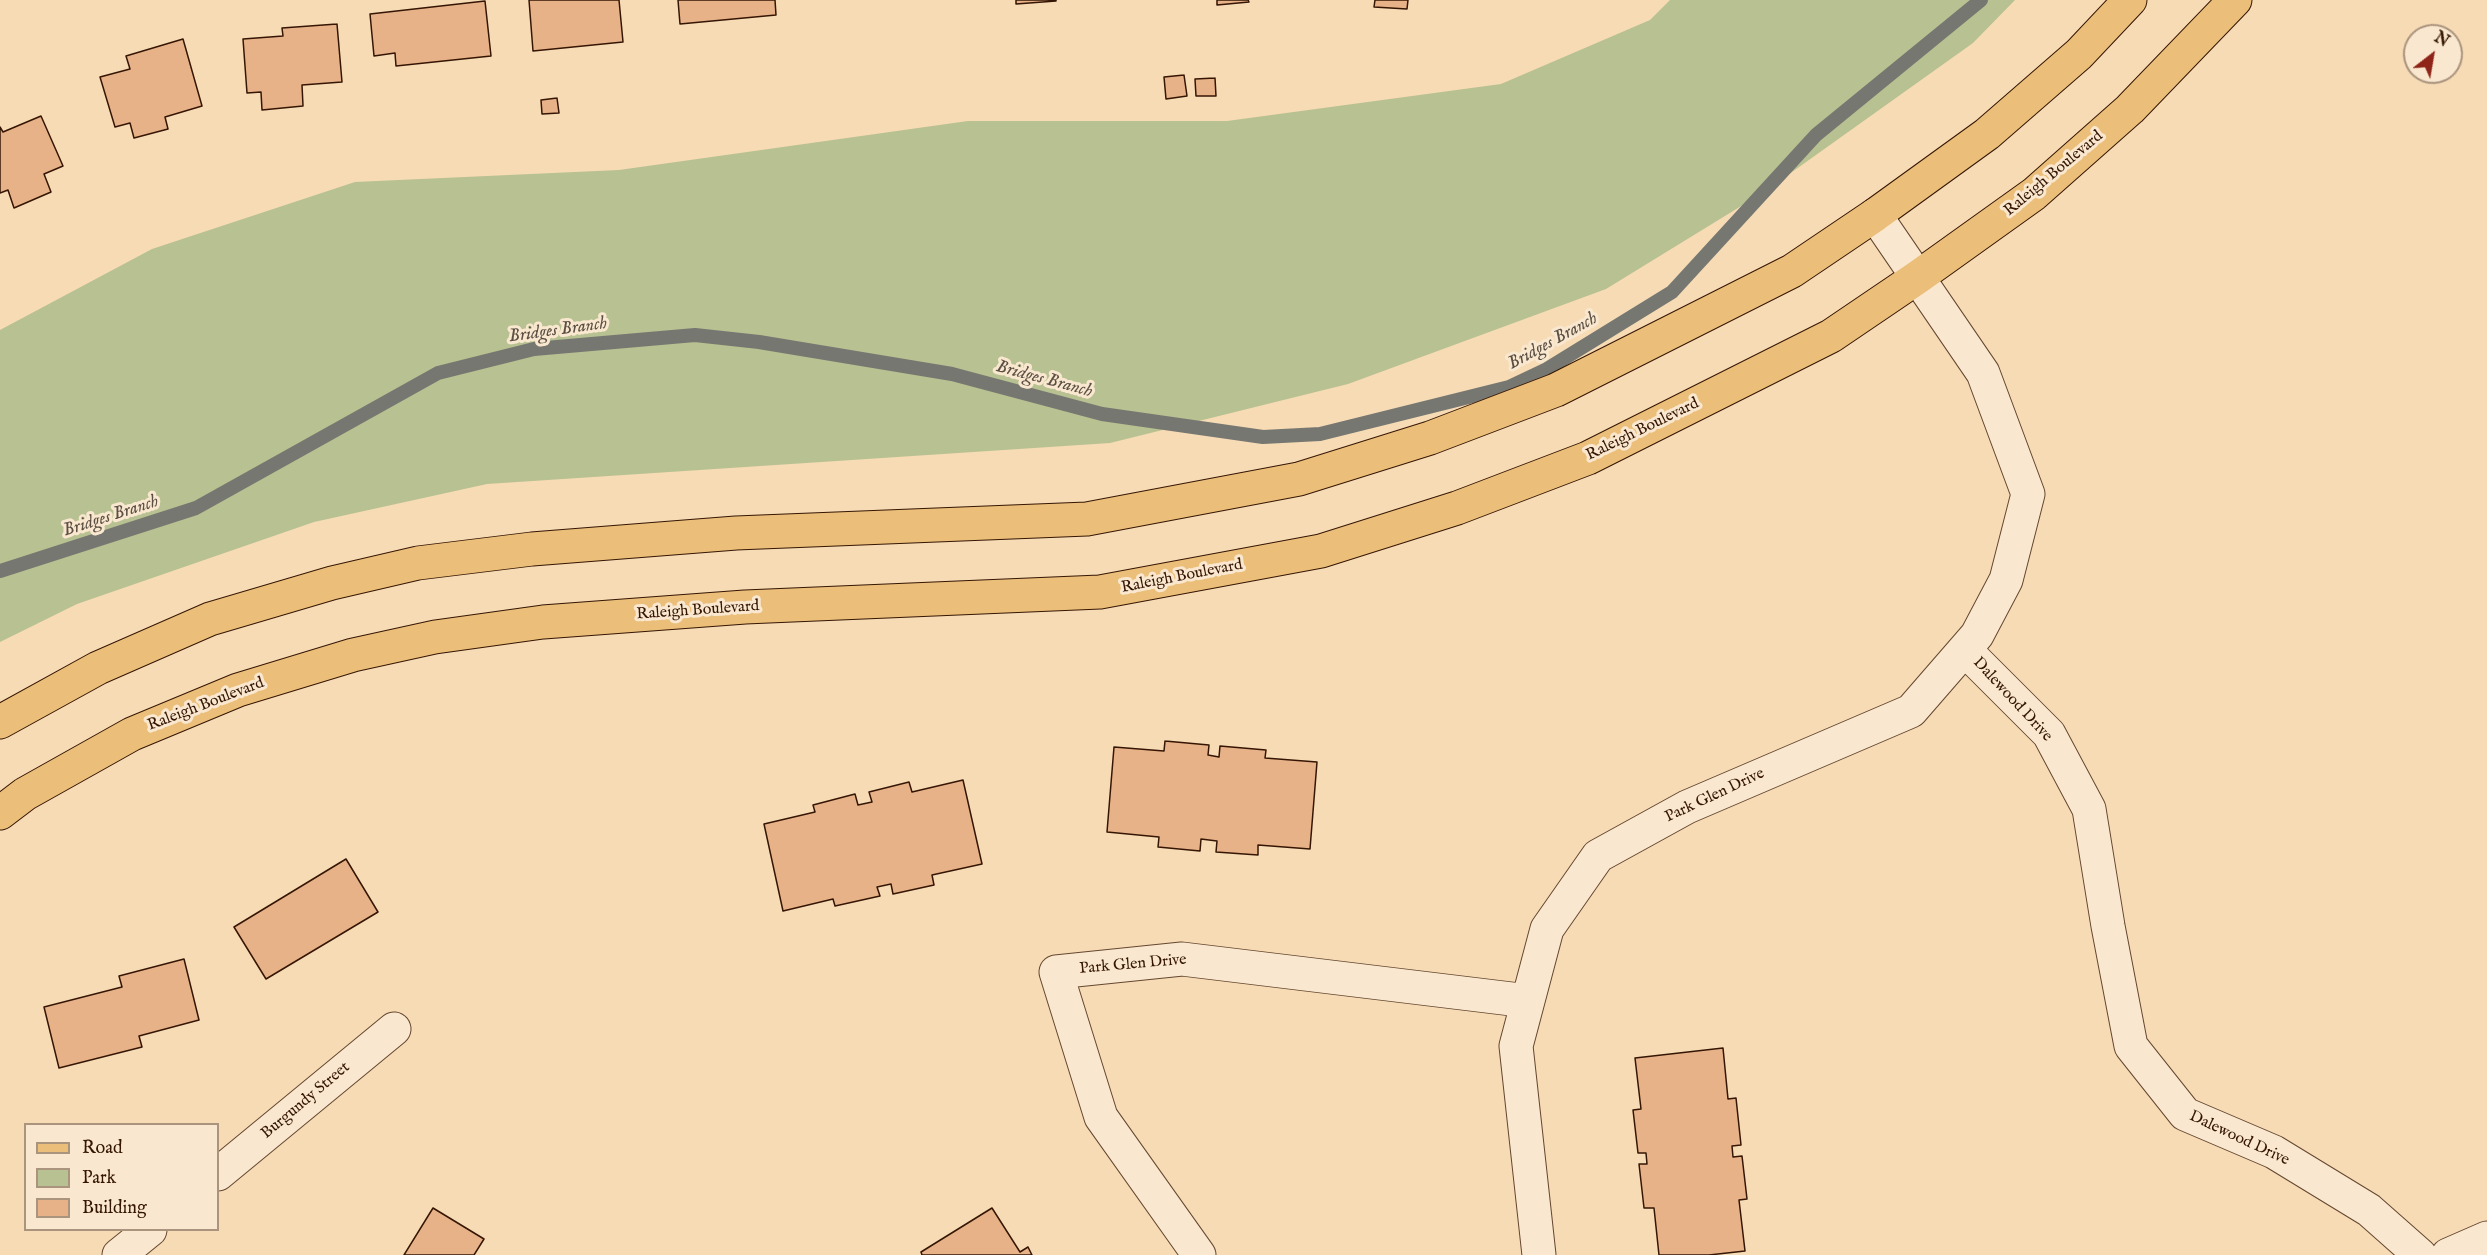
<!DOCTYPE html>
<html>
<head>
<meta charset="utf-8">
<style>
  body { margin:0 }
  #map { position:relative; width:2487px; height:1255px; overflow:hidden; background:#f6dbb5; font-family:"IM FELL English",serif }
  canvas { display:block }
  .legend { position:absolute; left:24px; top:1123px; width:195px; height:108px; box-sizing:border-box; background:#f9e8cf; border:2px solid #ab947e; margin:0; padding:8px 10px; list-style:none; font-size:18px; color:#351604 }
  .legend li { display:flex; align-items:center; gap:12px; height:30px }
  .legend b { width:30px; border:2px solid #ab947e }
  .north { position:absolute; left:2403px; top:24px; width:60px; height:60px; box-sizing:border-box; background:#f9e8cf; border:2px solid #ab947e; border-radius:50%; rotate:31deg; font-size:16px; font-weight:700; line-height:24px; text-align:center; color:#351604 }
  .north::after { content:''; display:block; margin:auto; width:21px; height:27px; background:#8f2418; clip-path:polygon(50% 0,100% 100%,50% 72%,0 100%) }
</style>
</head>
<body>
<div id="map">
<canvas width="2487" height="1255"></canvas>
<ul class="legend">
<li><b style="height:8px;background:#ebbe7a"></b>Road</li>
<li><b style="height:16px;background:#b8c191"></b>Park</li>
<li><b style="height:16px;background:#e8b289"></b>Building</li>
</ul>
<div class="north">N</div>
</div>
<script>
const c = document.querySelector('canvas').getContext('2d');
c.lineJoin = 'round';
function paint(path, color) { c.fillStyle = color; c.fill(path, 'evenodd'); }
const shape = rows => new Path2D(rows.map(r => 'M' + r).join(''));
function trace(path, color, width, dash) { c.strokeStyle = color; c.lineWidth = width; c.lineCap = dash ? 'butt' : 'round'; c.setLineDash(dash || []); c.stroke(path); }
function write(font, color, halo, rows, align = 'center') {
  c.font = font + ' "IM FELL English",serif'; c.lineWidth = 6; c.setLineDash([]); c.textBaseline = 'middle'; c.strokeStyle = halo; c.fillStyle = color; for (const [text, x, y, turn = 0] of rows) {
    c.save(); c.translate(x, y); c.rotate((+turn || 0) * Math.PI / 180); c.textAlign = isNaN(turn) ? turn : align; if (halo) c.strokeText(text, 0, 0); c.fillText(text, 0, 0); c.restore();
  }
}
paint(shape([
  [1670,0,2015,0,1973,43,1764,192,1606,289,1348,384,1110,443,487,484,314,522,77,604,0,642,0,330,152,249,355,182,619,170,968,121,1227,121,1501,84,1650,20]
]), '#b8c191');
trace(shape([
  [0,571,196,508,438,373,534,349,695,335,759,342,952,374,1102,414,1263,437,1320,434,1509,387,1547,369,1672,292,1816,135,1981,0]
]), '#767771', 14);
const building = shape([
  [529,0,619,0,623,42,533,51,529,0],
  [678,0,775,0,776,15,680,24,678,0],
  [1016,0,1056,0,1056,1,1016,4,1016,0],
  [1217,0,1248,0,1249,2,1217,5,1217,0],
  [1375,0,1408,0,1407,9,1374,7,1375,0],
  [485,1,491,56,396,66,395,53,374,56,370,14,485,1],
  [337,24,342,82,302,85,303,106,262,110,261,92,247,93,243,39,283,36,282,28,337,24],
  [183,39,202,106,165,117,168,129,134,138,130,123,115,127,100,77,130,69,126,56,183,39],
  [1184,75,1187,96,1166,99,1164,77,1184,75],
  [1215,78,1216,96,1196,96,1195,79,1215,78],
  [557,98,559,113,542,114,541,100,557,98],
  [41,116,63,166,44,174,51,192,14,208,8,190,0,193,0,127,3,132,41,116],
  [1165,741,1209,745,1208,755,1219,757,1220,746,1266,750,1265,758,1317,762,1310,849,1258,845,1258,855,1216,852,1217,841,1201,839,1200,851,1158,847,1159,837,1107,832,1114,747,1164,751,1165,741],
  [963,780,982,864,932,875,934,885,893,894,891,884,877,887,880,896,835,906,833,899,783,911,764,824,815,812,813,805,855,794,858,805,872,802,869,792,909,782,912,792,963,780],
  [346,859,378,912,266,979,234,927,346,859],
  [184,959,199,1020,139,1036,142,1047,59,1068,44,1007,122,987,119,976,184,959],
  [1723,1048,1728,1099,1736,1098,1741,1145,1732,1146,1733,1157,1742,1156,1747,1199,1739,1200,1745,1251,1709,1255,1659,1255,1654,1208,1644,1208,1639,1164,1647,1164,1646,1153,1638,1153,1633,1110,1641,1109,1635,1058,1723,1048],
  [433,1208,484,1239,474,1255,404,1255,433,1208],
  [992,1208,1020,1252,1028,1247,1032,1255,922,1255,921,1252,992,1208]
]);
paint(building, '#e8b289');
trace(building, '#351604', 1.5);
const minor = shape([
  [1965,650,2049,734,2089,809,2108,926,2131,1046,2185,1114,2274,1152,2369,1210,2420,1255],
  [218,1174,394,1029],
  [119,1255,150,1230],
  [1199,1255,1101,1117,1056,972,1182,959,1528,1001],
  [1539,1255,1516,1046,1547,929,1598,856,1687,807,1911,711,1977,635,2006,580,2028,494,1983,373,1875,215],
  [2448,1255,2487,1238]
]);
const major = shape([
  [0,722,98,668,210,619,332,583,418,563,532,549,736,533,1087,519,1299,479,1430,438,1556,390,1792,271,1875,215,1987,134,2079,54,2130,0],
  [0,813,25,794,132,734,238,690,353,655,435,637,543,622,745,607,1100,592,1321,551,1457,508,1588,458,1831,336,1918,277,2034,194,2130,109,2235,0]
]);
trace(minor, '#654730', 35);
trace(major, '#351604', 35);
trace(minor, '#f9e8cf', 33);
trace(major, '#ebbe7a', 33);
write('16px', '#351604', '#f9e8cf', [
  ["Raleigh Boulevard",2054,174,-40],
  ["Raleigh Boulevard",1643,430,-26],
  ["Raleigh Boulevard",1182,577,-11],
  ["Raleigh Boulevard",698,611,-4],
  ["Dalewood Drive",2012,700,47],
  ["Raleigh Boulevard",206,705,-21],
  ["Park Glen Drive",1715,796,-25],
  ["Park Glen Drive",1133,965,-5],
  ["Burgundy Street",306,1101,-40],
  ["Dalewood Drive",2239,1139,25]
]);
write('italic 18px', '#5b4f43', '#f9e8cf', [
  ["Bridges Branch",558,331,-8],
  ["Bridges Branch",1553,342,-29],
  ["Bridges Branch",1044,380,15],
  ["Bridges Branch",111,517,-18]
]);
</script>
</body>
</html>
